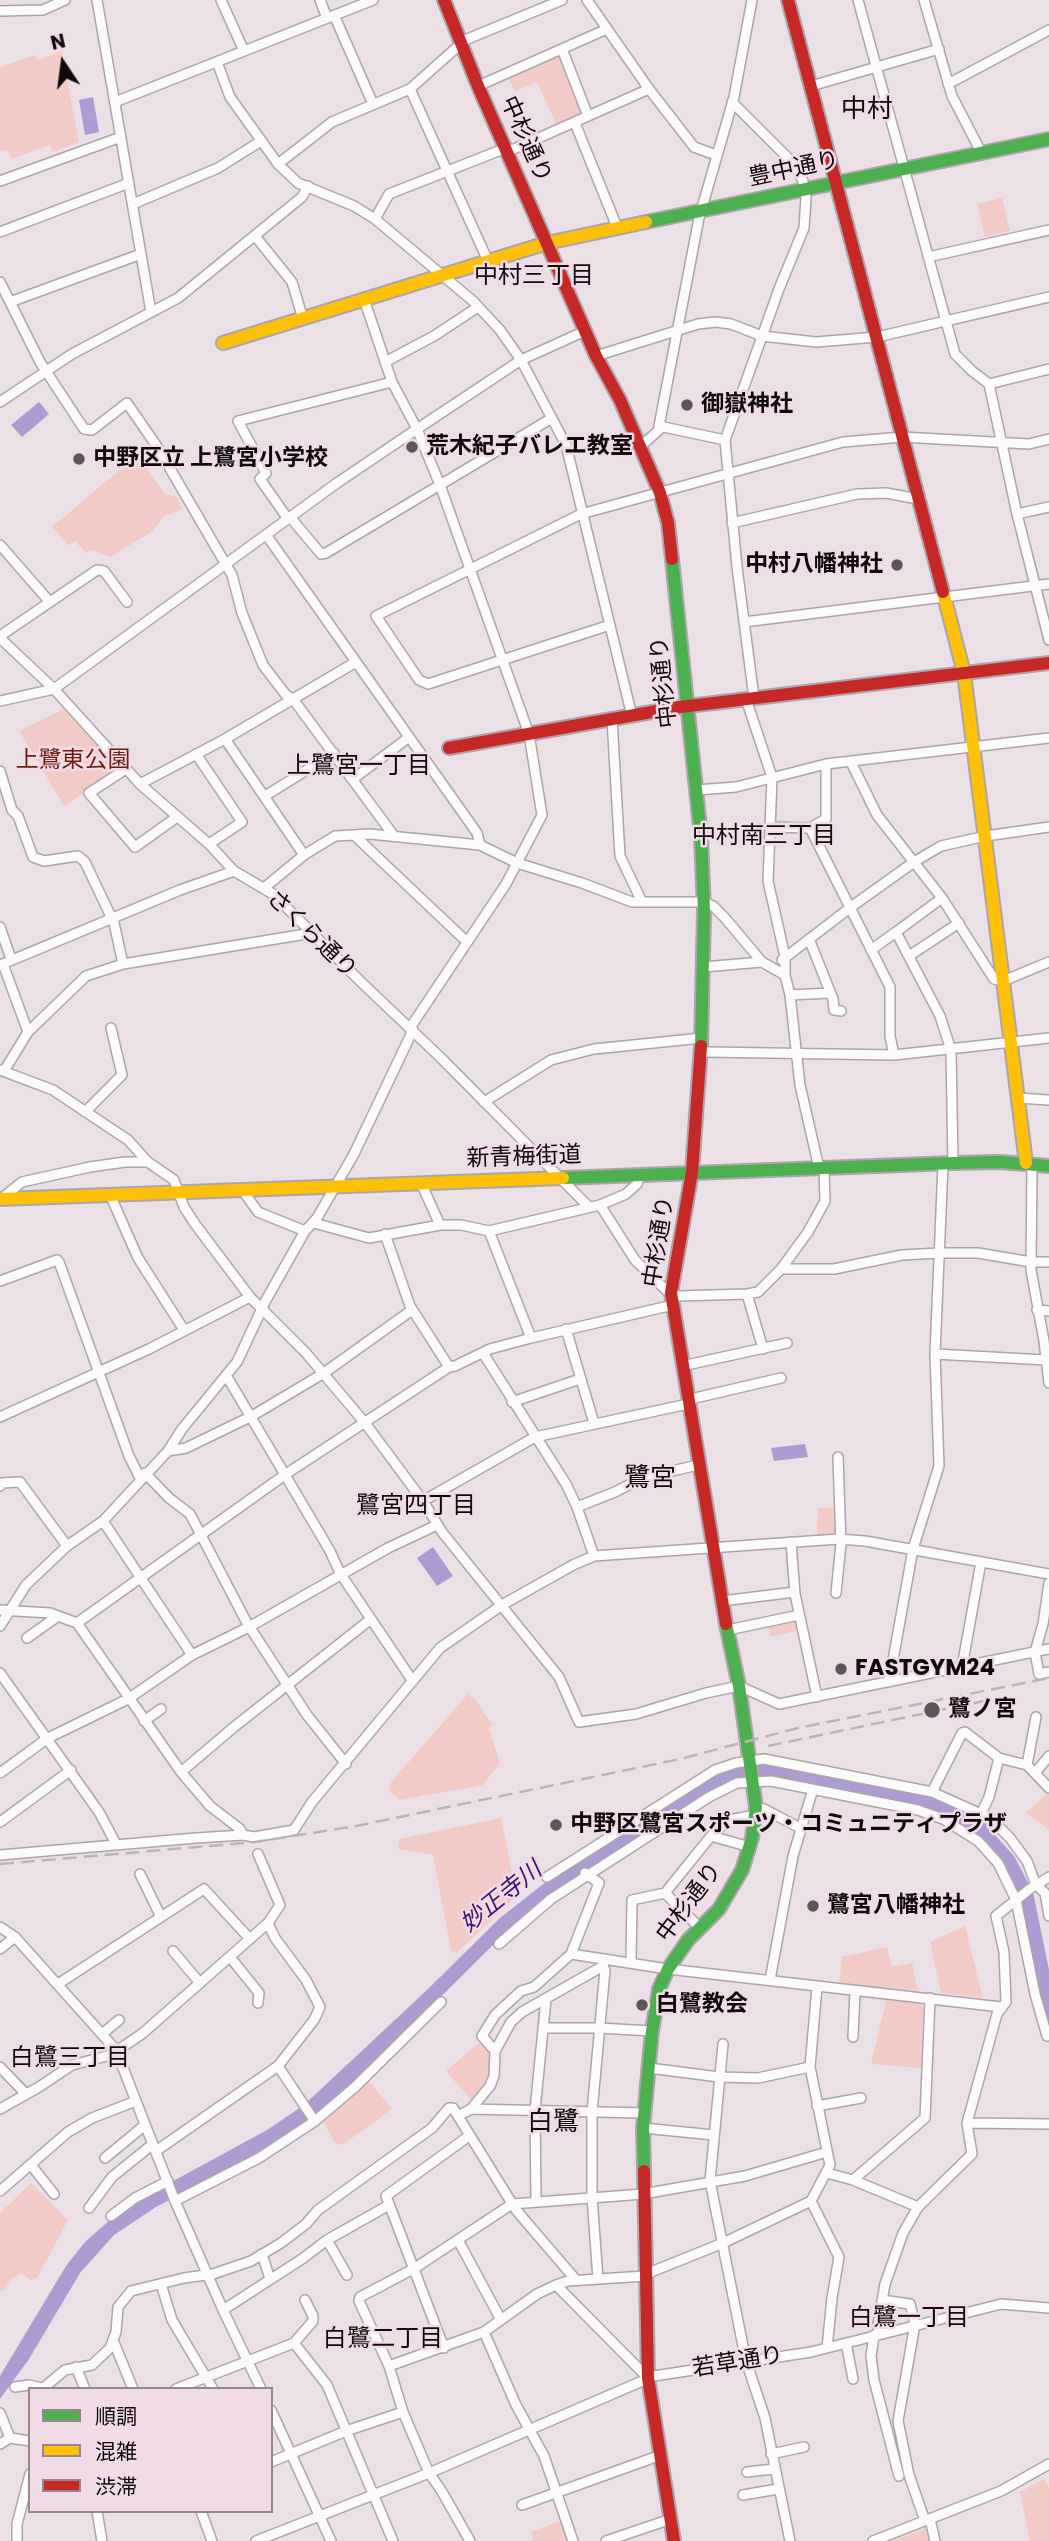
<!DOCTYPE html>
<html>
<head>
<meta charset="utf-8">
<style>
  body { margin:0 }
  #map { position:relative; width:1049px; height:2541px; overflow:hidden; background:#ebe0e6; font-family:Poppins,"Noto Sans JP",sans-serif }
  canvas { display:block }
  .legend { position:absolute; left:28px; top:2387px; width:245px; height:126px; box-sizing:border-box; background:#f0dbe6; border:2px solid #96878f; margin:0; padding:9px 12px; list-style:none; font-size:21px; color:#100a0d }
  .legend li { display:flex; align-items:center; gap:14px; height:35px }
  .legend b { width:35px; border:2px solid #96878f }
  .north { position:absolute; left:28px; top:28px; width:70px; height:70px; -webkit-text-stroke:5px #f0dbe6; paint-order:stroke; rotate:347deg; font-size:19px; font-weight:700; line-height:28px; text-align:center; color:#100a0d }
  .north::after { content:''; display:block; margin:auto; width:24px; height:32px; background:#100a0d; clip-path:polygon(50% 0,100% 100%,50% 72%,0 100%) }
</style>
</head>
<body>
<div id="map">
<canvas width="1049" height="2541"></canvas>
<ul class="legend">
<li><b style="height:9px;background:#4caf50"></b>順調</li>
<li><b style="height:9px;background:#ffc107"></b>混雑</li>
<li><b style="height:9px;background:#c62828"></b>渋滞</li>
</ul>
<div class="north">N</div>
</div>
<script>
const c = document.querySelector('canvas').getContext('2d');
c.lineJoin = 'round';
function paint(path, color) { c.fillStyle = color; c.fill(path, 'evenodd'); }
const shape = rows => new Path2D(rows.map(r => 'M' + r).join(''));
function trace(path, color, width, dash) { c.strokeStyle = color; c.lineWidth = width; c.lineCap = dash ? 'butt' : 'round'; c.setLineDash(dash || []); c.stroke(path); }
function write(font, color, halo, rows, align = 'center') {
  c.font = font + ' Poppins,"Noto Sans JP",sans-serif'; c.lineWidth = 5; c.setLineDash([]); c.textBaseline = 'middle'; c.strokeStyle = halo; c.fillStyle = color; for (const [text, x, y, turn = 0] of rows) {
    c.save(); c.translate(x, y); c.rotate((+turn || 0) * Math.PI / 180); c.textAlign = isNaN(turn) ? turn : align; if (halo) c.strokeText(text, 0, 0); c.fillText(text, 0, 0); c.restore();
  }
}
paint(shape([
  [62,51,79,142,53,152,50,145,11,159,8,150,0,151,0,67,35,55,38,60],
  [557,54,561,56,580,112,579,116,557,126,537,82,515,91,508,77],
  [1002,198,1010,231,985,237,977,204],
  [141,452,148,470,165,494,176,496,182,509,163,517,153,531,110,557,93,550,86,553,75,541,69,546,52,527],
  [66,708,122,768,64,806,19,731],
  [818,1508,835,1508,836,1535,817,1535],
  [794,1620,799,1630,770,1637,768,1625],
  [468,1694,475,1699,492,1725,489,1729,500,1763,483,1785,400,1800,389,1791,391,1782],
  [1048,1793,1049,1793,1049,1830,1026,1813],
  [501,1818,516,1892,515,1898,456,1953,451,1951,433,1855,399,1849,398,1846,400,1839],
  [965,1926,983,1998,941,1993,930,1942],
  [887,1947,892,1967,912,1963,918,1991,839,1984,842,1957],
  [887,1998,923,2001,921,2068,871,2064],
  [481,2041,493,2052,490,2080,474,2103,446,2071],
  [368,2080,392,2109,345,2143,339,2145,334,2142,324,2122],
  [31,2183,68,2220,37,2278,31,2280,21,2273,10,2280,5,2290,0,2291,0,2213],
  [1044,2479,1049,2488,1049,2541,1030,2541,1020,2492],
  [563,2520,570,2541,533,2541,531,2532],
  [926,2528,929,2541,893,2541]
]), '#f2cbc6');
paint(shape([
  [93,97,99,132,85,135,79,100],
  [39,402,49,414,22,437,11,425],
  [805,1444,808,1457,774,1461,771,1448],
  [433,1547,453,1576,437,1586,417,1558],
  [751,1763,778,1764,926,1794,972,1813,982,1821,1014,1856,1033,1892,1049,1970,1049,2033,1041,2007,1020,1901,971,1832,949,1818,783,1780,735,1781,558,1890,531,1910,497,1941,353,2084,321,2111,254,2156,156,2207,114,2235,80,2273,29,2359,0,2399,0,2376,66,2266,85,2242,110,2220,144,2197,267,2130,304,2105,428,1989,500,1918,551,1878,723,1769]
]), '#ad9bd1');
const street = shape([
  [97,0,151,312],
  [221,0,244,51],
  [320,0,327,18],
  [587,0,649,89,694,147,716,155],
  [858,0,955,354,972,371,989,384,1017,514,1049,640],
  [924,0,952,96,981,152],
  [0,11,43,10,65,0],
  [334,15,373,104],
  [562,49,588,116],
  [217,62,230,97,278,164,298,183,354,206,375,219,473,301,500,330,521,360,566,445,632,716],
  [948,84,1049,30],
  [478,86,607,29],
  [811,86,939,49],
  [410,89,488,261],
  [115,102,373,0],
  [732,102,794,164,803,181,806,198,804,228,779,289,725,440,737,567,754,698],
  [575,123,617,227],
  [507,152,649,89],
  [278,164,332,122,410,89,465,40,562,0],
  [0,181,121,137],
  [133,204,218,168,261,141],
  [375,219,389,194,506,148],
  [0,232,129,183],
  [255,236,292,282,303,319],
  [928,257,1049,230],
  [0,282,40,362,84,429,92,430,127,403,158,448,232,575,242,613,263,665,286,695,293,699,394,836],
  [364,299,392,382,417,429,440,485,529,734,542,815,506,884,410,1028],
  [10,302,141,254],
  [596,356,698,324,716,322,731,324,762,336,816,342,877,337,1049,297],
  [385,362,434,336,478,307],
  [989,384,1049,369],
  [0,402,72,354,178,298,302,197,308,186],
  [659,426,699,218,734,97,752,0],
  [641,446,659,430,659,426,725,440],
  [1017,514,1049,507],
  [290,517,321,554,326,553,552,418],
  [288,519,260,479,266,473,238,421,392,382],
  [732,523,857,494,886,493,918,499],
  [267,536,477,833,480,845],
  [0,545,49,601],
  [744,622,1049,584],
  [610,625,428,684,419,680,376,616,581,514,843,442,902,437,1029,444,1049,439],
  [0,636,97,570,104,571,127,602],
  [0,638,54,689,140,784,209,844,234,871,273,894,360,981,440,1057,589,1207],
  [746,699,772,777,768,881,785,957,785,975,790,995,800,1085,819,1168],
  [0,701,54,689,337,483,417,429,521,360,585,331],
  [612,719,620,856,642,902],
  [225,739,304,855],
  [196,754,242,822,209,844],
  [851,762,877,815,942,898,994,979,1003,981,1049,962],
  [126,769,89,793,135,847,177,817],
  [0,771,12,810,18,816,33,857,44,861,78,856,85,862,114,923,123,964],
  [353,779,408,738],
  [140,784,225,739,356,662],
  [697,790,736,787,826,764,1049,738],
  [265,796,334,753],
  [771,827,810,828,890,987,890,1036,894,1055],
  [810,828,826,819,826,764],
  [354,835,466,941],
  [264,888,304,855,335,836,370,834,480,845,517,863,582,883,632,902,704,902,713,906,725,918,762,962,785,975],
  [0,927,11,959],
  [896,932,942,898],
  [809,939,833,999,834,1010,841,1011],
  [871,950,896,932,940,1016,951,1050,953,1163],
  [909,956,959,923],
  [782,960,851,907,914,862,941,846,986,836,1049,827],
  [3,964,28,1032],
  [0,965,180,890,234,871],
  [703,967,762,962],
  [790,995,830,993],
  [707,1052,894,1055,1049,1038],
  [0,1070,53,1090,128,1140,148,1162,174,1180,184,1207,195,1224,250,1297,306,1353,365,1423,423,1501,442,1532,559,1677,579,1722,636,1714,706,1693,739,1686,779,1704,1049,1649],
  [4,1071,28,1032,86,976,123,964,312,933],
  [1018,1098,1049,1100],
  [484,1102,551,1060,594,1049,702,1038],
  [85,1112,122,1075,111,1028],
  [1032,1164,1031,1270,1044,1341,1049,1383],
  [421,1183,440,1225],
  [243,1191,258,1212,305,1231],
  [111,1197,138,1258,184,1330],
  [1,1199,22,1182,90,1167,125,1162,148,1162],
  [600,1205,635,1260,666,1290,678,1296,747,1294,758,1292,781,1269,808,1232,825,1201,824,1168],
  [314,1223,369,1238,440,1225,461,1225,489,1231,600,1205,626,1194,637,1184,640,1175],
  [489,1231,531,1338],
  [385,1234,410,1306,449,1367],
  [781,1269,834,1269,902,1255,939,1253,978,1253,1031,1262,1049,1262],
  [0,1281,57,1260,59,1262,129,1456,140,1478],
  [747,1294,763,1349],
  [1037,1310,1049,1311],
  [566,1329,594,1423],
  [483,1353,566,1484,577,1507,594,1556],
  [935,1354,1046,1360],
  [682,1366,787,1343],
  [226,1375,330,1551,340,1573,412,1680],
  [512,1402,580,1379],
  [0,1417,149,1349,250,1297],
  [168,1451,186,1448,252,1416,324,1373,412,1310],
  [145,1473,169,1498,190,1514,247,1623,307,1715,346,1764],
  [0,1486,2,1483,20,1482,67,1546],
  [423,1501,535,1437,688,1404,695,1398,781,1378],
  [577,1507,615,1492,642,1478,698,1465],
  [103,1521,192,1655],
  [791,1542,795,1594,817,1697],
  [1049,1583,1043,1624,1035,1652,1039,1674,1049,1672],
  [836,1593,841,1544,838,1457],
  [722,1601,795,1592],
  [0,1610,50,1613,77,1623,181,1772,210,1806,240,1829,243,1835],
  [77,1623,286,1474,449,1367,455,1366,490,1349,531,1338,673,1305],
  [0,1626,26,1585,67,1546,103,1521,168,1451,182,1429,237,1362,266,1300,305,1231,317,1218,354,1154,413,1030],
  [728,1630,799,1615],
  [27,1638,58,1616],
  [962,1667,981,1562],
  [0,1673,99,1812,116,1844],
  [889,1682,913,1549,939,1466,935,1354,943,1164],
  [144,1721,161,1709],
  [1027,1765,1036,1717],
  [181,1772,234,1727,371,1619],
  [0,1773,48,1738,128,1699,192,1655,249,1627,388,1548,437,1525],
  [1035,1773,1049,1756],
  [932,1792,962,1733,965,1732,999,1758,1027,1765,1049,1788],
  [756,1807,764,1809,800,1828],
  [981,1814,989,1797,999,1758],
  [0,1822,71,1770],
  [711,1836,750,1847],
  [0,1855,196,1838,243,1835,254,1837,294,1830,312,1802,440,1648,502,1605,573,1565,594,1556,839,1539,865,1541,1049,1574],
  [585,1873,599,1883,571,1954,668,1969,1001,2007],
  [140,1874,161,1917],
  [547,1877,715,1770,736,1763,764,1759,932,1792,981,1814,998,1826,1010,1838,1027,1861,1036,1885,1045,1893,1049,1916],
  [665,1893,700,1928],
  [0,1927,15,1937,116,2050,175,2201,223,2310,261,2389],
  [499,1944,551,1899,709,1797,737,1783,771,1781,918,1810,943,1819,978,1841,998,1863,1016,1900,1035,1994,1047,2036],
  [0,1949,15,1937],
  [173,1951,200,1983],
  [230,1957,259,1993,258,2003],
  [631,1962,632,1900,665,1893,711,1836,728,1820,756,1815],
  [770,1980,793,1856,813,1789],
  [58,1984,204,1889,250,1939],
  [543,2028,599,2028,652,2031],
  [102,2034,119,2020],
  [853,2037,855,1991],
  [723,2044,710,2181,746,2361,765,2418,790,2541],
  [495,2051,482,2036,495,2015,521,1991,534,1987,571,1954],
  [278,2066,312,2117],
  [0,2067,26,2094],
  [649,2068,719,2077,758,2078,810,2067],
  [817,2106,861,2098],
  [0,2109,39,2087,72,2065,111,2055,143,2033,268,1923,280,1905,258,1854],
  [471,2109,643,2113],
  [458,2116,471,2109,490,2086,494,2076,495,2051,511,2022,522,2012,603,1966,604,1961],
  [967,2123,1049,2124],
  [643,2128,714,2135],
  [156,2151,278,2066,314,2020,320,2007,306,1980,275,1938,268,1923],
  [105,2158,145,2125],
  [31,2165,54,2194],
  [827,2173,853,2180,918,2207],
  [853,2180,925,2118,930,1998],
  [0,2191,68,2132,92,2118,136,2101],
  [175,2201,259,2158,315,2121,355,2087,441,2002],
  [811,2201,839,2257,832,2298,827,2348],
  [536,2202,535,2110,546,1999],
  [89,2208,112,2177,153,2144],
  [111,2216,135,2198,168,2181],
  [327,2240,347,2275],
  [458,2240,501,2320],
  [262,2254,270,2279],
  [646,2274,723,2243,811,2201,830,2165,810,2067,817,1987],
  [645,2276,568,2281,556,2285,648,2378],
  [598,2279,592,2198,592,2112,605,1970,603,1966],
  [161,2284,172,2320,213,2389],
  [882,2300,910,2304,915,2324,898,2421,909,2475,925,2521],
  [223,2310,302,2259,327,2240,389,2205],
  [484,2332,516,2405,544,2456,573,2541],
  [879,2334,878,2324,885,2284,903,2233,918,2207,972,2154,967,2123,997,2014,1006,2002,1004,1952,996,1916,1031,1888,1049,1877],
  [874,2335,871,2356,874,2380,899,2476],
  [113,2340,133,2389],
  [294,2343,313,2321,313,2316,305,2300],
  [846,2343,853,2379],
  [444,2348,386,2196,469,2136],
  [389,2366,484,2332,537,2294,556,2285],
  [76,2367,85,2389],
  [15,2387,29,2385,42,2388],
  [42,2389,65,2370,92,2365,110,2348,116,2332,118,2307,131,2291,184,2278,213,2274,251,2261,281,2243,306,2224,318,2210,432,2128,449,2108,453,2108,516,2210,576,2280],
  [176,2389,294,2343,327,2385,393,2541],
  [271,2410,331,2541],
  [0,2413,10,2438],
  [0,2444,10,2438,30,2441],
  [771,2454,804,2447],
  [271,2462,346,2431,403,2412],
  [747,2472,774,2469],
  [743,2495,778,2489],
  [522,2505,661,2455],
  [97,2511,102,2541],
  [201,2511,212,2541],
  [930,2519,935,2541],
  [17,2541,17,2524,30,2474],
  [256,2541,429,2473,654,2376,811,2352,1001,2304,1049,2308],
  [470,2541,441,2490,429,2473,403,2412,389,2366,359,2301,360,2297,415,2268,512,2204,643,2194,745,2176,827,2152],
  [606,2541,671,2519],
  [873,2541,1001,2491,1049,2464]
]);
const fast = shape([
  [646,222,1049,139],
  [672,559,701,837,704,911,701,1046],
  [563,1178,953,1163,1000,1162,1049,1166],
  [644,2171,643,2128,652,2031,659,1989,668,1969,688,1940,719,1909,742,1870,752,1838,756,1807,739,1686,726,1624]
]);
const slow = shape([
  [223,343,547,243,646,222],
  [943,592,964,673,1026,1163],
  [0,1199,563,1178]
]);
const jam = shape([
  [444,0,478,86,596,356,620,400,660,493,668,523,672,559],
  [788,0,943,592],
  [449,748,680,707,1049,663],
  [701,1046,692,1172,671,1293,726,1624],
  [644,2171,648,2378,674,2541]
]);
trace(street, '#ada5aa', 12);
trace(fast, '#ada5aa', 16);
trace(slow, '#ada5aa', 16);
trace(jam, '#ada5aa', 16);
trace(street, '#fcfafb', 9);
trace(fast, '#4caf50', 12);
trace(slow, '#ffc107', 12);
trace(jam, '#c62828', 12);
trace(shape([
  [768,1746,984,1701],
  [0,1864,255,1842,356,1826,680,1759,798,1728,1049,1678]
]), '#bab6b8', 2.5, [14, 7]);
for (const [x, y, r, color] of [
  [687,405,7,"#5d5559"],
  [412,447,7,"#5d5559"],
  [79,459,7,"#5d5559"],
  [897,565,7,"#5d5559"],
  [841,1669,7,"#5d5559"],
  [932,1710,9,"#5d5559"],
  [556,1825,7,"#5d5559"],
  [813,1906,7,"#5d5559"],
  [642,2005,7,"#5d5559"]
]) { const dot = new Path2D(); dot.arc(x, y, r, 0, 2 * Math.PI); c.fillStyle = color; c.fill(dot); trace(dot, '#f0dbe6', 2.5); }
write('23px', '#100a0d', '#f0dbe6', [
  ["中杉通り",525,140,66],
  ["豊中通り",794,170,-12],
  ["中杉通り",665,682,-96],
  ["さくら通り",311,935,44],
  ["新青梅街道",524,1158,-2],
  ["中杉通り",660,1242,-81],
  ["中杉通り",690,1903,-53],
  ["若草通り",738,2363,-9]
]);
write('bold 23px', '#100a0d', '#f0dbe6', [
  ["御嶽神社",701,405],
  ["荒木紀子バレエ教室",426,447],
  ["中野区立 上鷺宮小学校",93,459],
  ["中村八幡神社",883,565,"right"],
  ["FASTGYM24",855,1669],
  ["鷺ノ宮",948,1710],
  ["中野区鷺宮スポーツ・コミュニティプラザ",570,1825],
  ["鷺宮八幡神社",827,1906],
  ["白鷺教会",656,2005]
], 'left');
write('23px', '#6c1e0c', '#f0dbe6', [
  ["上鷺東公園",73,761]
]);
write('24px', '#100a0d', '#f0dbe6', [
  ["中村三丁目",534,277],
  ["上鷺宮一丁目",359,767],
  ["中村南三丁目",764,837],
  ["鷺宮四丁目",416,1507],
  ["白鷺三丁目",70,2059],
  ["白鷺一丁目",909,2319],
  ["白鷺二丁目",383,2340]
]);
write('italic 24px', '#3b156f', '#f0dbe6', [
  ["妙正寺川",502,1898,-39]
]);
write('26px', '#100a0d', '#f0dbe6', [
  ["中村",867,110],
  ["鷺宮",650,1479],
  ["白鷺",553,2123]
]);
</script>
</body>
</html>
